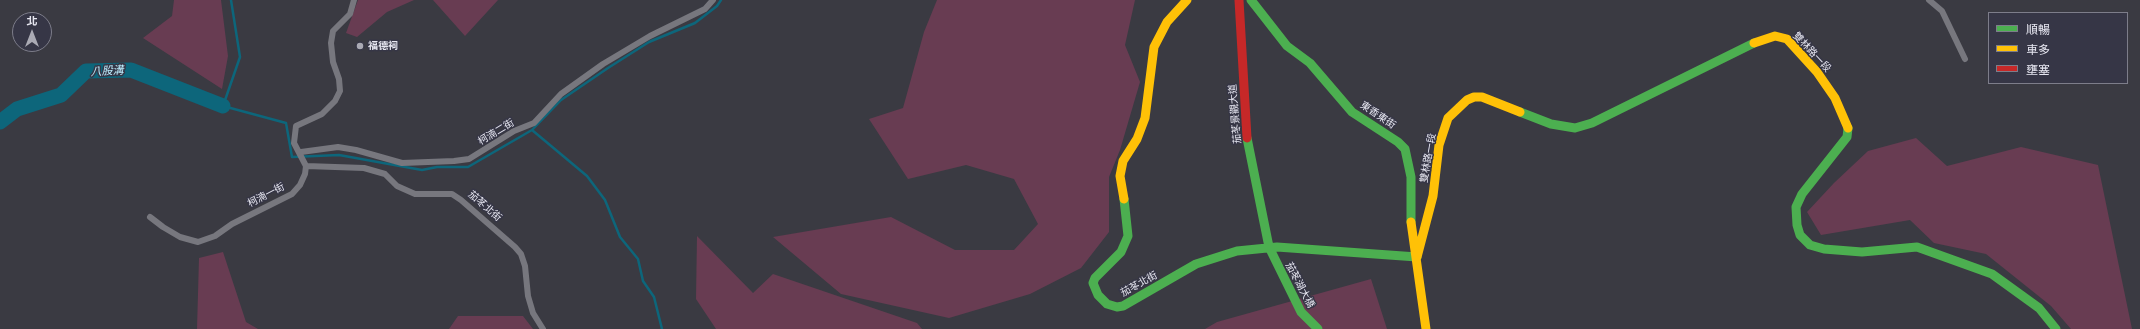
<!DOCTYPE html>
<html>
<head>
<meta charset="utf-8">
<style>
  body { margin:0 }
  #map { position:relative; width:2140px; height:329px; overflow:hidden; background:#3a3a42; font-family:Lato,"Noto Sans TC",sans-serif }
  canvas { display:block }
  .legend { position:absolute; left:1988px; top:12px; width:140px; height:72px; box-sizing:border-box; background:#363646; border:1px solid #7d7d8a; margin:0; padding:5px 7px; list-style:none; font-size:12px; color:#e7e7f1 }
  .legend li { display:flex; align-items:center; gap:8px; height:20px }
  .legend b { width:20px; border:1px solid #7d7d8a }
  .north { position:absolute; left:12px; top:12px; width:40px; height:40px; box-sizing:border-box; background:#363646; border:1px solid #7d7d8a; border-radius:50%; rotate:0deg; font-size:11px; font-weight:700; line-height:16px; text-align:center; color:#e7e7f1 }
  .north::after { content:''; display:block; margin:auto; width:14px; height:18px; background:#aaaab4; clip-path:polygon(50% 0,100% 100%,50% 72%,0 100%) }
</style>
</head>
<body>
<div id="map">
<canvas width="2140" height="329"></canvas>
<ul class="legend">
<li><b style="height:5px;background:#4caf50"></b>順暢</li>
<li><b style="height:5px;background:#ffc107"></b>車多</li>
<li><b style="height:5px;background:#c62828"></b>壅塞</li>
</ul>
<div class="north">北</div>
</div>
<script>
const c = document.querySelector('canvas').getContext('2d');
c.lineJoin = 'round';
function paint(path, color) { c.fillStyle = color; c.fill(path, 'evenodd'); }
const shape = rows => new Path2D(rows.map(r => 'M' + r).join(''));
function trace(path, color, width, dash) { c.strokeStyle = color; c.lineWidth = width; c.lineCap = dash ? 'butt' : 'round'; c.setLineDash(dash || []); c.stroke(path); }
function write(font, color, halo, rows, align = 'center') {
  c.font = font + ' Lato,"Noto Sans TC",sans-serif'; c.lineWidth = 3; c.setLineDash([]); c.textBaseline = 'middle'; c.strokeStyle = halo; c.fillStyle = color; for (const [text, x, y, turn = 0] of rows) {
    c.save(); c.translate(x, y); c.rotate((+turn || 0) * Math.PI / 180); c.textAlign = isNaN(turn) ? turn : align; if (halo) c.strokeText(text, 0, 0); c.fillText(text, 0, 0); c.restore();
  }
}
paint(shape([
  [174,0,221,0,228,56,222,89,143,38,172,16],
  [358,0,414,0,387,12,357,37,346,33],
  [433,0,498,0,465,36],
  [937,0,1135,0,1125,45,1140,82,1120,150,1109,177,1109,232,1081,268,1030,294,949,318,841,294,773,237,891,217,955,250,1014,250,1038,224,1014,179,966,165,908,179,869,119,903,108,924,32],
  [1916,138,1947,166,2021,147,2098,165,2132,329,2071,329,2051,306,1986,254,1934,243,1910,220,1821,235,1807,212,1834,183,1868,151],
  [697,236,753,293,773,274,917,323,922,329,716,329,696,299],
  [223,252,246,322,258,329,197,329,199,258],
  [1371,279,1387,329,1205,329,1217,322],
  [458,316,523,316,533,329,449,329]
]), '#683c52');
trace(shape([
  [231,0,240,57,223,106,286,123,292,157,339,155,422,170,437,167,468,167,532,130,561,100,608,68,649,42,695,23,717,6,721,0],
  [532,130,587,176,605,200,620,237,638,259,643,281,654,297,662,329]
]), '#0d667b', 2.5);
trace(shape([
  [0,122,17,109,61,95,86,71,131,70,223,106]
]), '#0d667b', 15);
trace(shape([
  [1929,0,1942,11,1965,59],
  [301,152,338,147,356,150,402,163,454,161,469,159,514,131,534,123,561,94,603,64,650,36,705,9,713,0],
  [306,166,364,168,385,174,397,186,415,194,452,194,461,200,515,247,521,254,525,266,528,296,533,313,543,329],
  [150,217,163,227,180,237,198,242,215,236,232,224,292,194,300,185,305,174,306,166,294,143,296,126,322,114,335,101,340,91,339,79,333,62,331,43,333,31,350,14,354,0]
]), '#77777e', 6);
trace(shape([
  [1251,0,1287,46,1310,63,1352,112,1398,142,1405,149,1411,177,1411,222],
  [1520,112,1551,124,1575,128,1592,123,1754,43],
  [1848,128,1847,137,1802,194,1796,207,1797,225,1800,235,1810,245,1824,249,1862,252,1917,247,1992,274,2039,308,2056,329],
  [1247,138,1269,247,1301,312,1318,329],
  [1124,199,1128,236,1121,252,1095,278,1093,283,1098,295,1107,304,1117,307,1123,306,1196,264,1237,251,1277,247,1417,257]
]), '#4caf50', 9);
trace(shape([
  [1754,43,1775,36,1787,39,1817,72,1835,98,1848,128],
  [1124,199,1120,176,1123,161,1137,139,1145,118,1154,47,1167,22,1187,0],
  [1411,222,1426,329],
  [1417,257,1433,196,1439,145,1448,118,1467,100,1474,97,1482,97,1520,112]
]), '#ffc107', 9);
trace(shape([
  [1239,0,1247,138]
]), '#c62828', 9);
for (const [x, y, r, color] of [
  [360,46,4,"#aaaab4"]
]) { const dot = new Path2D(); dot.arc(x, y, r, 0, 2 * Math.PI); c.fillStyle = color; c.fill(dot); trace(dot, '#363646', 1.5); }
write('bold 10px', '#e7e7f1', '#363646', [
  ["福德祠",368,46]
], 'left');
write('10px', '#e7e7f1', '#363646', [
  ["雙林路一段",1812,52,47],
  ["茄苳景觀大道",1235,114,-95],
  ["東香東街",1378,115,34],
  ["柯湳二街",496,132,-31],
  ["雙林路一段",1428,158,-80],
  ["柯湳一街",266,195,-27],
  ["茄苳北街",485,206,41],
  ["茄苳北街",1139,284,-29],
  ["茄苳湖大橋",1300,285,62]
]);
write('italic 11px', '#bbecfc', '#363646', [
  ["八股溝",107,71,-3]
]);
</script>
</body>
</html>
